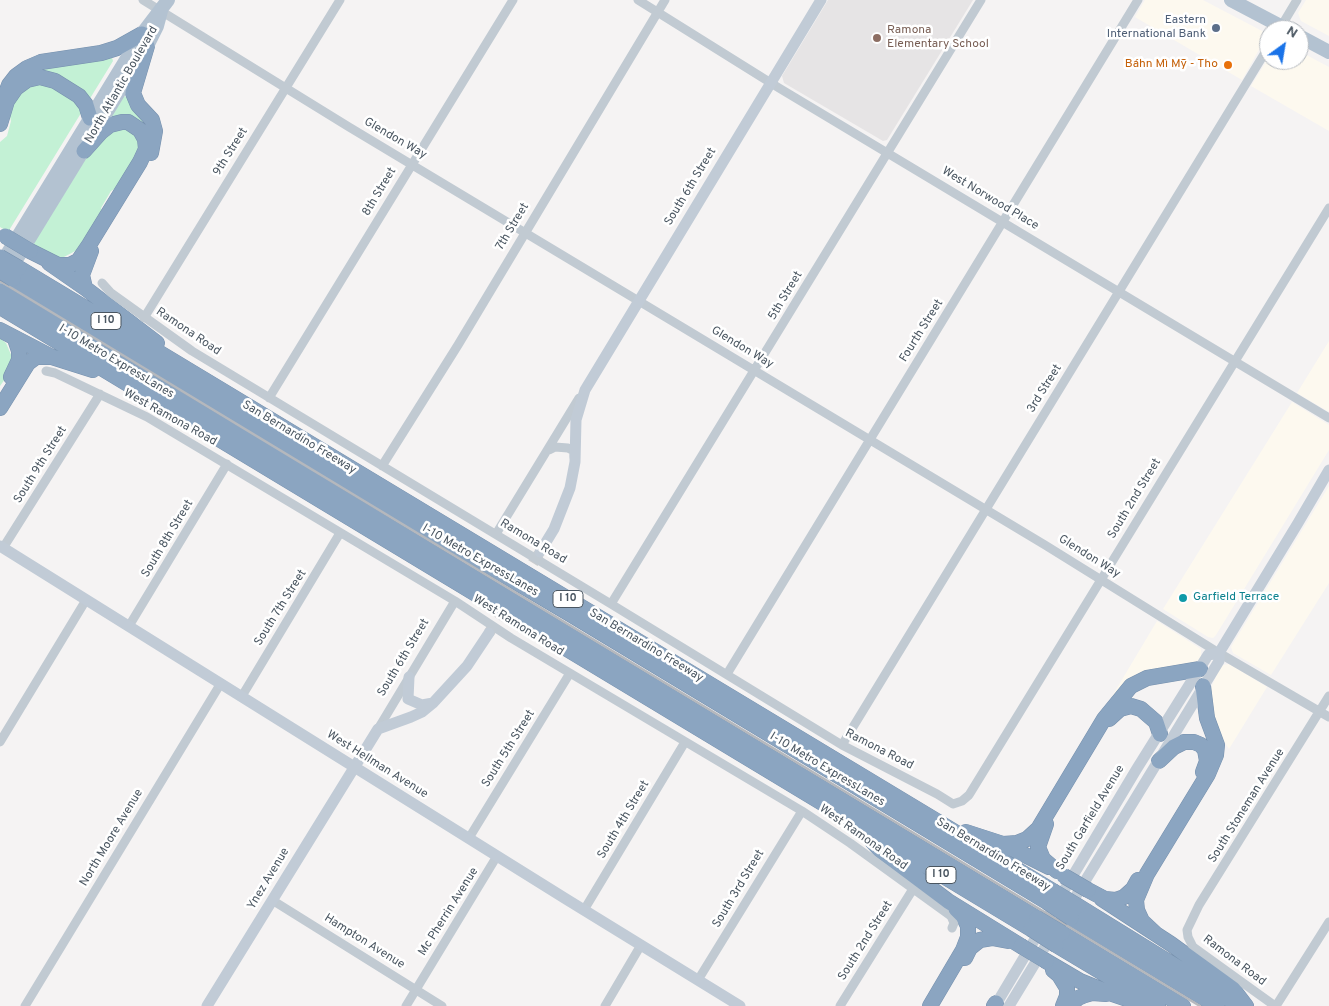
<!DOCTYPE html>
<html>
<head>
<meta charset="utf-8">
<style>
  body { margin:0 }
  #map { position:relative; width:1329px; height:1006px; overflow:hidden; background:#f5f3f3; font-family:Overpass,sans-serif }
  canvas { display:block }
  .north { position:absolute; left:1259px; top:20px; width:50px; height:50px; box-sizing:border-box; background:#fff; border:1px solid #b7bbc0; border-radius:50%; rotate:32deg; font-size:14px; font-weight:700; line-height:20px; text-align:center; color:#4a5661 }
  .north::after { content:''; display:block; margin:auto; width:18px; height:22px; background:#1a73e8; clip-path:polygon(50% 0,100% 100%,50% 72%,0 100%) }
</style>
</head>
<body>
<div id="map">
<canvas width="1329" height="1006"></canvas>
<div class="north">N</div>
</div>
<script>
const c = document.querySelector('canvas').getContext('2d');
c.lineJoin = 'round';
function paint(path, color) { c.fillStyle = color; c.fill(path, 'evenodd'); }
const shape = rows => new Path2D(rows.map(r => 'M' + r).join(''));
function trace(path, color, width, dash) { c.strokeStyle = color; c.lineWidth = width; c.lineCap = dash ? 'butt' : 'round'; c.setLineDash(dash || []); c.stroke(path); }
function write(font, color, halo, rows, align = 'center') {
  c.font = font + ' Overpass,sans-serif'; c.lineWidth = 5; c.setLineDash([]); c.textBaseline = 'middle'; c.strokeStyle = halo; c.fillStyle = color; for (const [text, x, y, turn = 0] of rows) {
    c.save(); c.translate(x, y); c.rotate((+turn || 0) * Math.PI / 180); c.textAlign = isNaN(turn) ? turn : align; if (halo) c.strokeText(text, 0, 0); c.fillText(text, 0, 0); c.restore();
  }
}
paint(shape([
  [1145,0,1203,0,1264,32,1265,39,1242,80,1135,17],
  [1306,0,1329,0,1329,36,1301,21,1298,13],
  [1299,51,1329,67,1329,131,1251,86,1269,57,1269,60,1299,60],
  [1329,341,1329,412,1297,393],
  [1292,402,1329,425,1329,450,1216,635,1213,638,1208,637,1163,609],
  [1329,486,1329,583,1271,675,1233,653,1231,647],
  [1157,621,1201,649,1201,657,1194,664,1128,681,1111,698],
  [1229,664,1267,687,1229,749,1212,723,1209,693,1220,667,1223,665]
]), '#fdf9ef');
paint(shape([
  [828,0,973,0,887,140,883,141,784,83,782,76]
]), '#e6e4e5');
paint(shape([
  [111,54,113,61,8,232,0,227,0,142,7,136,11,121,9,113,16,98,37,67],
  [124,96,129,98,150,129,118,187,111,191,101,208,104,216,81,248,62,258,45,253,32,246],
  [0,338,6,343,12,357,10,372,0,386]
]), '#c3f1d5');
trace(shape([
  [489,633,540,552]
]), '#caccce', 11, [11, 5.5]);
const highway = shape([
  [147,46,133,93,138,105,152,120,155,131,151,153],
  [0,109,9,85,16,76,27,68,41,62,101,53,117,48,142,34],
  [0,124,7,101,16,88,27,80,40,77,55,81,79,96,86,105,90,118],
  [30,251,58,265,70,265,78,261,89,245,140,162,146,149,145,139,140,130,128,122,122,122,110,125,101,132,84,151],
  [49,263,85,288,157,343],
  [19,268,1053,891],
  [13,279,290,449,570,614,1047,902],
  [85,288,82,275,91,251],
  [0,291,1037,918],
  [0,307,1031,929],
  [0,330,52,357,93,370],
  [11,377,19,360,19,351,15,339],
  [0,408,28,363,36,357,52,357],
  [1109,719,1120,709,1131,706,1141,709,1156,722,1160,734],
  [1159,761,1174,747,1184,742,1194,742,1201,745,1205,750,1207,761,1203,772],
  [1046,824,1038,847,1043,859,1057,871],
  [966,832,1003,844,1049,867],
  [872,841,880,850,948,901,1021,946],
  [1003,844,1017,843,1027,839,1038,829,1104,719,1131,686,1147,678,1200,669],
  [1088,890,1105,899,1116,900,1124,897,1133,889,1138,880],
  [1102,899,1171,944,1233,989,1246,1006],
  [1078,906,1240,1006],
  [1071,918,1217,1006],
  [1062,933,1183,1006],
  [1157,935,1142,921,1137,910,1136,900,1147,874,1208,774,1216,755,1217,745,1207,718,1203,686],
  [1056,945,1158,1006],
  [965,958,970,948,980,940,992,938,1008,941],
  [1046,961,1080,981,1112,994,1145,1005],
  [1053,970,1059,975,1067,988,1067,996,1063,1006],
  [930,1006,963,950,968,937,968,926,963,916,956,909],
  [994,1006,996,1003],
  [1069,1006,1078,998,1085,995,1092,993,1106,994]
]);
trace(highway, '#7690ad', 16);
trace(shape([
  [143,0,349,127,1045,545,1219,653,1329,717],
  [638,0,779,88,1329,418],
  [1279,30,1297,0],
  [102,283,111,293,192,351,611,604,842,745,937,794,953,804,962,801,969,795,1329,208],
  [144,318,340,0],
  [46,371,55,373,147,417,455,601,511,638,802,811,850,843,951,916,954,923,952,928],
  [269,398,513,0],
  [549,450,555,447,568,448,574,451,574,457],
  [382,466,458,345,665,0],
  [496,534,579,398],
  [3,548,100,394],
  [611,604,981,0],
  [129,626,227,464],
  [727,674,1138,0],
  [242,696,340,533],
  [378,729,455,601],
  [0,742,86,600],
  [842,745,1269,46],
  [469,838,570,673],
  [272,900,442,1006],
  [584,910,685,742],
  [698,980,802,811],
  [25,1006,221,683],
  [406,1006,497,856],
  [605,1006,641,945],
  [840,1006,913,889],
  [1275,1006,1193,947,1188,937,1187,930,1199,905,1329,696],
  [1276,1006,1329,922]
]), '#c1cad2', 9);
trace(shape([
  [0,546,566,899,740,1006],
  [540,552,554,529,570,488,575,462,576,420,585,390,821,0],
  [409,677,408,699,422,705,433,703],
  [207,1006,378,729,411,717,422,712,433,703,467,666,489,633],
  [995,1006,1136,770,1208,655,1219,653],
  [1009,1006,1219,661,1219,653,1298,523,1329,470]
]), '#c1cbd6', 11);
trace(shape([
  [1231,0,1288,30],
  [1299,36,1329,52],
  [0,266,142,34,168,0],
  [0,286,147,46,157,26,161,11]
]), '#b3c2d1', 14);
trace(highway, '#8ba5c1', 15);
trace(shape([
  [0,281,1200,1006]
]), '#b5b8bd', 2.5);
const highwayBridge = shape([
  [5,236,30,251],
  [0,257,19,268],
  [0,271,13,279],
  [1064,876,1088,890],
  [1053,891,1078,906],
  [1047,902,1071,918],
  [1037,918,1062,933],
  [1031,929,1056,945],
  [1021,946,1046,961]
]);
trace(highwayBridge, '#7690ad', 16, []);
trace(highwayBridge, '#8ba5c1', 15);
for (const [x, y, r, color] of [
  [1216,28,5,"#5c6f8a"],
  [877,38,5,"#8d6e63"],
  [1228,65,5,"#e8710a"],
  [1183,598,5,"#0f9aa8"]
]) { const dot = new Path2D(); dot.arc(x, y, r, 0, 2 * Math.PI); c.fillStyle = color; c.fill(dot); trace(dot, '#fff', 2); }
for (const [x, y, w] of [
  [106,321,30],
  [568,599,30],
  [941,875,30]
]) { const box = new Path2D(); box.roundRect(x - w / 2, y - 8.5, w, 17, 4); c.fillStyle = '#fff'; c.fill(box); trace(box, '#4a5661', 1); }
write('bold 11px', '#4a5661', null, [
  ["I 10",106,321],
  ["I 10",568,599],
  ["I 10",941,875]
]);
write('12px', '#4e5e75', '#fff', [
  ["Eastern",1206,21],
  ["International Bank",1206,35]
], 'right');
write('12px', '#785e54', '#fff', [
  ["Ramona",887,31],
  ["Elementary School",887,45]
], 'left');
write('12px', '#c56008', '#fff', [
  ["Báhn Mì Mỹ - Tho",1218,65]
], 'right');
write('12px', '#4a5661', '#fff', [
  ["North Atlantic Boulevard",122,85,-60],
  ["Glendon Way",395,139,30],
  ["9th Street",231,152,-58],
  ["South 6th Street",691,187,-59],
  ["8th Street",380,192,-59],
  ["West Norwood Place",990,199,31],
  ["7th Street",513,227,-59],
  ["5th Street",786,296,-59],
  ["Fourth Street",922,331,-58],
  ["Ramona Road",188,332,34],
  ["Glendon Way",742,348,31],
  ["I-10 Metro ExpressLanes",116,362,31],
  ["3rd Street",1045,389,-58],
  ["West Ramona Road",170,418,29],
  ["San Bernardino Freeway",299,438,31],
  ["South 9th Street",41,465,-58],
  ["South 2nd Street",1135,499,-59],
  ["South 8th Street",168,539,-59],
  ["Ramona Road",533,542,31],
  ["Glendon Way",1089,557,32],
  ["I-10 Metro ExpressLanes",480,561,30],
  ["South 7th Street",281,608,-58],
  ["West Ramona Road",518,626,32],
  ["San Bernardino Freeway",646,646,31],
  ["South 6th Street",404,658,-59],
  ["South 5th Street",509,749,-58],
  ["Ramona Road",879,750,27],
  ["West Hellman Avenue",377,765,32],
  ["I-10 Metro ExpressLanes",827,770,31],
  ["South Stoneman Avenue",1247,806,-58],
  ["South Garfield Avenue",1091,818,-59],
  ["South 4th Street",624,820,-59],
  ["North Moore Avenue",112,838,-59],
  ["West Ramona Road",863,838,35],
  ["San Bernardino Freeway",993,855,31],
  ["Ynez Avenue",269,879,-59],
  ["South 3rd Street",739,889,-59],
  ["Mc Pherrin Avenue",449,912,-58],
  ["South 2nd Street",866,941,-58],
  ["Hampton Avenue",364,942,32],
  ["Ramona Road",1234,961,37]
]);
write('12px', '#0d838f', '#fff', [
  ["Garfield Terrace",1193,598]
], 'left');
</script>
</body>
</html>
